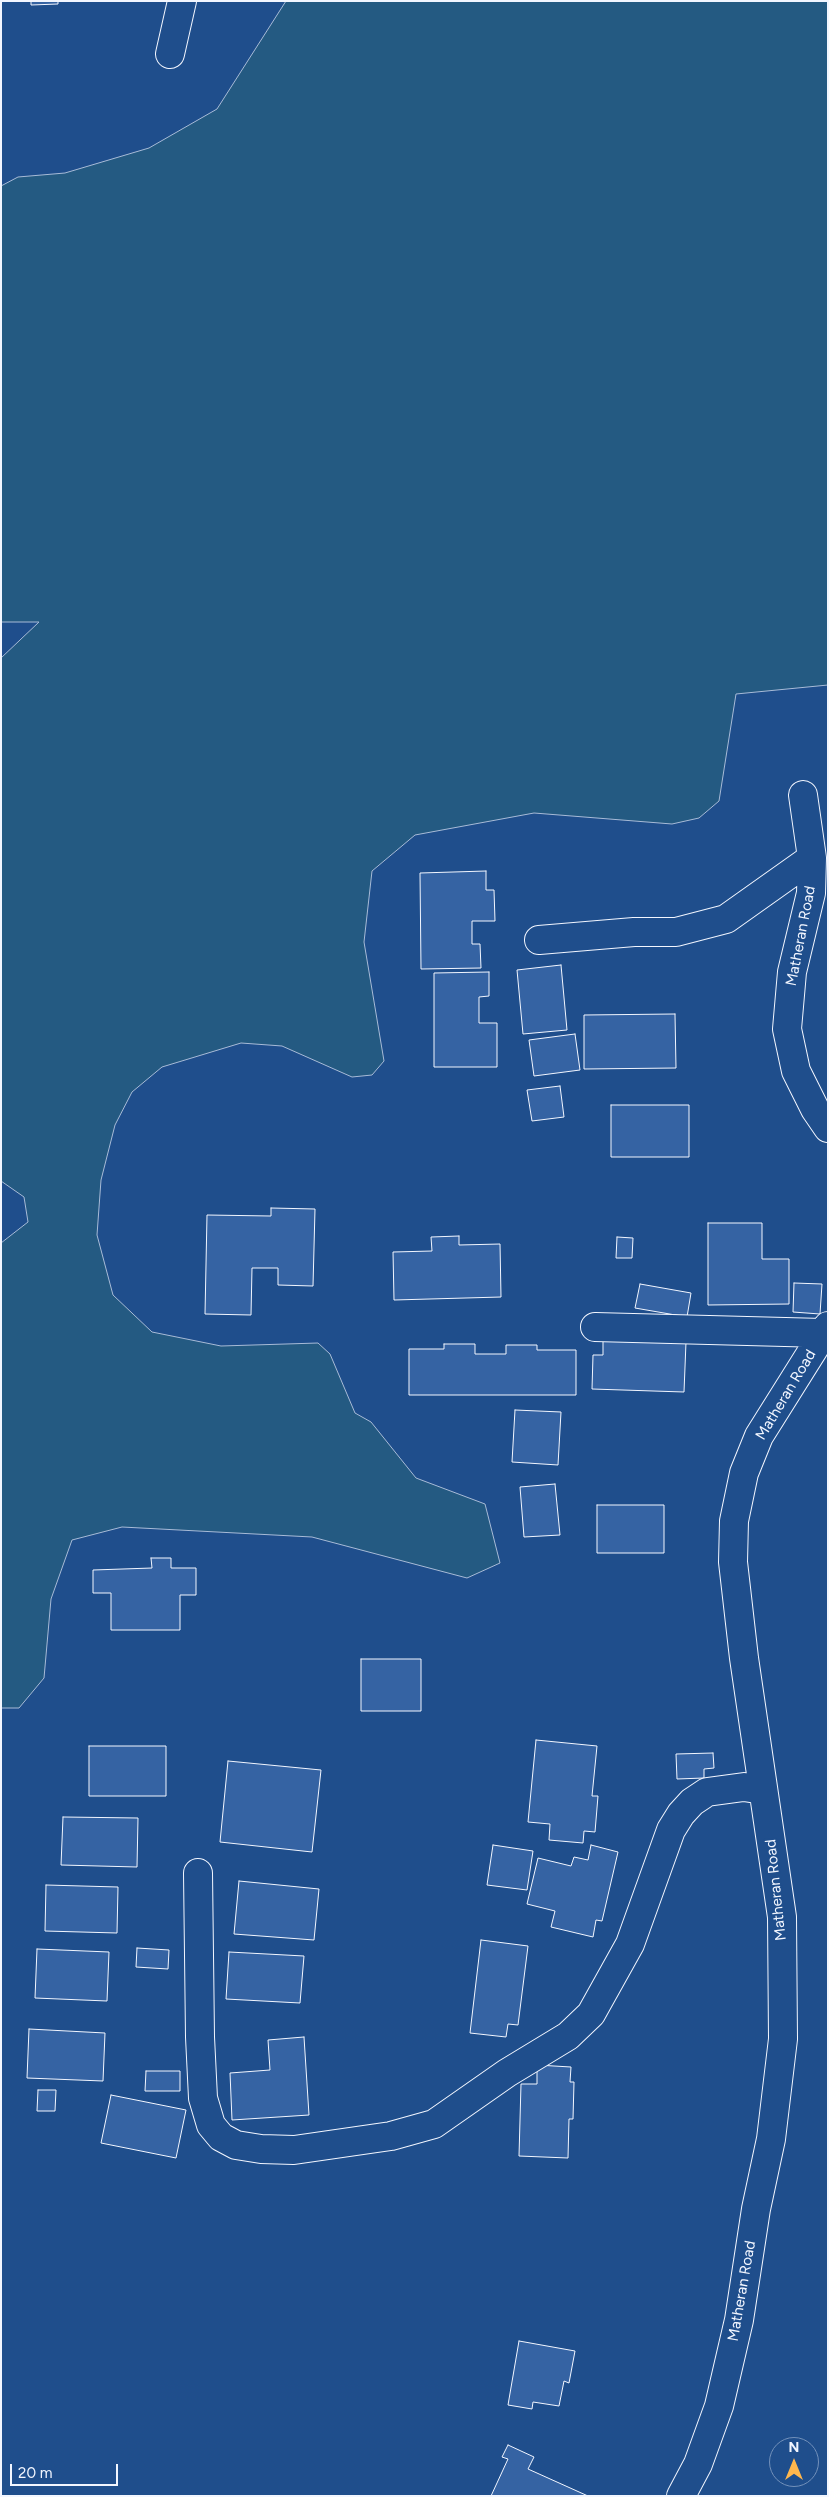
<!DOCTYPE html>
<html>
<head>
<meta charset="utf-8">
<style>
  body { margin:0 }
  #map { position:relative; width:829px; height:2497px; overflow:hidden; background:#1f4e8c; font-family:Figtree,sans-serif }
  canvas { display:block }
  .frame { position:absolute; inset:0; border:2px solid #f2f6ff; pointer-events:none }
  .north { position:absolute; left:769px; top:2437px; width:50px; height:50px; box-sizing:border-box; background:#1f4e8c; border:1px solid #7391ba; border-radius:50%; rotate:0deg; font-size:14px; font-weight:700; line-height:20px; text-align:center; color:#f2f6ff }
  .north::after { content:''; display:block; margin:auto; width:18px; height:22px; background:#ffb74d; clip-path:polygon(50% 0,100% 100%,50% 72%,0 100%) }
  .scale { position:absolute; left:10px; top:2464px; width:108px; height:22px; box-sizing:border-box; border:2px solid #f2f6ff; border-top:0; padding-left:6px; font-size:15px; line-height:18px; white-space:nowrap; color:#f2f6ff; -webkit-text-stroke:4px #1f4e8c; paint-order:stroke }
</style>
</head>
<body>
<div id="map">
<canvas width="829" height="2497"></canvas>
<div class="frame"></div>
<div class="north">N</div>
<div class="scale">20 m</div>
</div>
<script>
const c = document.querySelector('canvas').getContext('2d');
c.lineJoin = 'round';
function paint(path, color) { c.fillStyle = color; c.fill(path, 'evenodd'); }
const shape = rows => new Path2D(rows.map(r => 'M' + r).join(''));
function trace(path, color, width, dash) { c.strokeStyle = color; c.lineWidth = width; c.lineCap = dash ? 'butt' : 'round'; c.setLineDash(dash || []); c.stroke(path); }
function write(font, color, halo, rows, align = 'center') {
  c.font = font + ' Figtree,sans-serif'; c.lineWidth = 4; c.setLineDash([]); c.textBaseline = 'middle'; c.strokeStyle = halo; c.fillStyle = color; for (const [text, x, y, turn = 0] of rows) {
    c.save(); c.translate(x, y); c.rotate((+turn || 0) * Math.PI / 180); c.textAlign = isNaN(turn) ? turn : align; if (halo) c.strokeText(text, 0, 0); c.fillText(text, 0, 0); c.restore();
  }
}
const green = shape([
  [286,1,828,1,828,685,736,694,719,801,699,818,672,824,534,813,415,835,372,871,364,942,384,1061,372,1075,352,1077,282,1046,241,1043,162,1067,132,1092,115,1125,101,1180,97,1235,113,1295,152,1332,221,1346,318,1343,330,1354,355,1413,371,1422,416,1478,485,1504,500,1563,467,1578,312,1537,122,1527,72,1540,51,1599,44,1678,19,1708,1,1708,1,1243,28,1222,24,1197,1,1181,1,658,39,622,1,622,1,186,18,177,65,173,149,148,217,109,286,1]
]);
paint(green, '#245a82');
trace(green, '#a8bbd7', 1);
const building = shape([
  [31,1,58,1,58,4,31,5,31,1],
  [486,871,486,890,494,890,495,921,472,921,472,944,480,944,481,968,421,969,420,873,486,871],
  [561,965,567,1030,523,1034,517,970,561,965],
  [489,972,489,996,479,997,479,1023,497,1023,497,1067,434,1067,434,973,489,972],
  [675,1014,676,1068,584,1069,584,1015,675,1014],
  [575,1034,580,1070,534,1076,529,1040,575,1034],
  [560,1086,564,1117,532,1121,527,1090,560,1086],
  [611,1105,689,1105,689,1157,611,1157,611,1105],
  [271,1208,315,1209,313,1286,278,1285,278,1268,252,1268,251,1315,205,1314,207,1215,271,1216,271,1208],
  [708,1223,762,1223,762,1259,789,1259,789,1304,708,1305,708,1223],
  [459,1236,459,1245,500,1244,501,1297,394,1300,393,1252,432,1251,431,1237,459,1236],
  [617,1237,633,1238,632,1258,616,1258,617,1237],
  [794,1283,822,1284,820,1314,793,1312,794,1283],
  [640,1284,691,1293,687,1317,635,1308,640,1284],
  [603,1340,686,1342,684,1392,592,1389,593,1355,603,1355,603,1340],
  [444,1344,475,1344,475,1354,506,1354,506,1345,537,1345,537,1350,576,1350,576,1395,409,1395,409,1349,444,1349,444,1344],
  [515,1410,561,1412,558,1465,512,1462,515,1410],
  [555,1484,560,1535,524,1537,520,1487,555,1484],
  [597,1505,664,1505,664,1553,597,1553,597,1505],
  [151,1558,171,1558,171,1568,196,1568,196,1595,180,1595,180,1630,111,1630,111,1593,93,1593,93,1570,152,1568,151,1558],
  [361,1659,421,1659,421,1711,361,1711,361,1659],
  [536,1740,597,1746,592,1796,598,1796,595,1832,584,1831,583,1843,549,1840,550,1824,528,1822,536,1740],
  [89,1746,166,1746,166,1796,89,1796,89,1746],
  [713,1753,714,1768,704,1769,704,1778,677,1779,676,1754,713,1753],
  [228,1761,321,1770,312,1852,220,1842,228,1761],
  [63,1817,138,1818,137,1867,61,1865,63,1817],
  [493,1845,533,1851,527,1890,487,1885,493,1845],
  [591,1845,618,1852,602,1921,596,1920,593,1937,551,1927,555,1911,527,1904,538,1858,571,1866,574,1857,588,1860,591,1845],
  [239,1881,319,1889,314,1940,234,1934,239,1881],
  [46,1885,118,1887,117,1933,45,1931,46,1885],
  [481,1940,528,1946,518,2025,508,2024,506,2037,470,2033,481,1940],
  [137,1948,169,1950,168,1969,136,1967,137,1948],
  [37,1949,109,1952,107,2001,35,1998,37,1949],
  [229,1952,304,1956,300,2003,226,1999,229,1952],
  [29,2029,105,2033,103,2081,27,2078,29,2029],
  [304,2037,309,2115,232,2120,230,2073,270,2070,268,2040,304,2037],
  [537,2065,571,2067,570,2082,574,2082,573,2119,569,2119,568,2158,519,2156,521,2084,537,2084,537,2065],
  [146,2071,180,2071,180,2091,145,2091,146,2071],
  [38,2090,56,2090,55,2111,37,2111,38,2090],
  [111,2095,186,2110,176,2158,101,2143,111,2095],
  [519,2341,575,2351,569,2383,564,2381,559,2406,533,2402,532,2409,508,2405,519,2341],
  [508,2445,534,2457,528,2469,588,2496,491,2496,508,2459,502,2457,508,2445]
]);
paint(building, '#3563a3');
trace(building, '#f2f6ff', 1);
const minor = shape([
  [170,54,182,1],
  [803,795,812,858,811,893,792,972,787,1029,796,1071,815,1109,828,1128],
  [539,940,634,932,676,932,726,919,812,858],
  [595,1327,823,1333],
  [198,1873,200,2037,203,2098,211,2125,221,2137,236,2145,261,2149,294,2150,391,2136,434,2124,507,2073,568,2036,591,2014,630,1944,671,1830,681,1814,692,1802,707,1792,744,1787,763,1790],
  [681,2496,698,2464,719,2406,739,2320,756,2209,771,2139,783,2039,782,1917,744,1658,733,1562,734,1521,744,1473,759,1436,828,1326]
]);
trace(minor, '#f2f6ff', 30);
trace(minor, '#1f4e8c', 28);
write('15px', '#f2f6ff', '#1f4e8c', [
  ["Matheran Road",801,936,-79],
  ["Matheran Road",786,1395,-59],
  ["Matheran Road",776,1890,-96],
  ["Matheran Road",742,2291,-80]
]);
</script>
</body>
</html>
